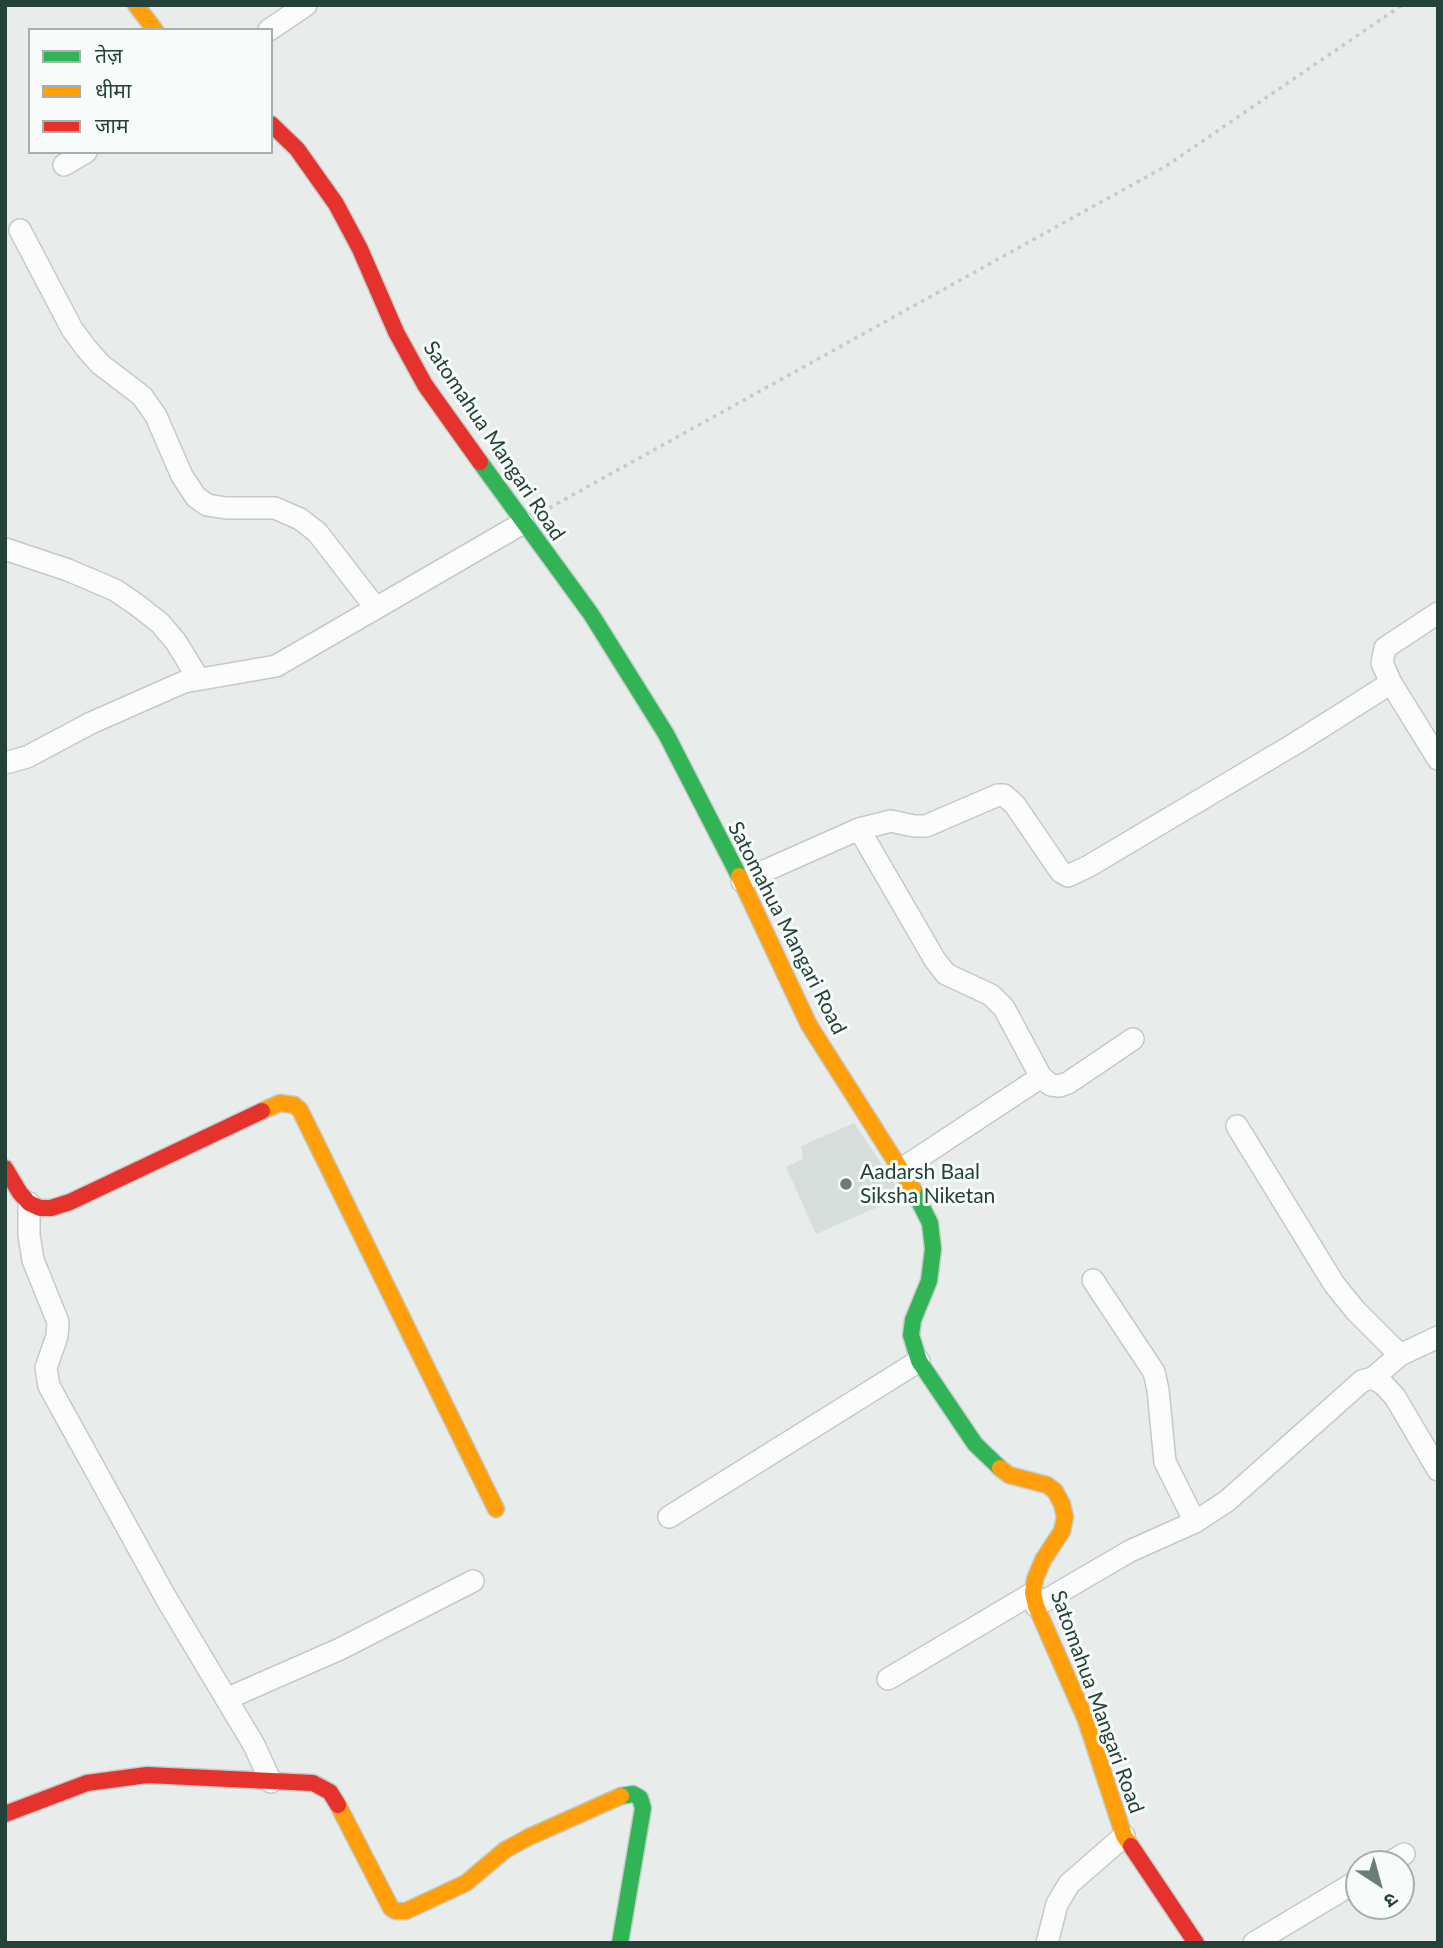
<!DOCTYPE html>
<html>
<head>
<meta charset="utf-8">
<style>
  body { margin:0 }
  #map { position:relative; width:1443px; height:1948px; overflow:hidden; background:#e8edeb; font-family:Lato,"Noto Sans Devanagari",sans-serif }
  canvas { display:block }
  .frame { position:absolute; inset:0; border:7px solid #24423a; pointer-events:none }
  .legend { position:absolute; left:28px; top:28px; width:245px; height:126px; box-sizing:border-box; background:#f7fbf9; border:2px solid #a3b1ad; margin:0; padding:9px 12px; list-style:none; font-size:21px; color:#24423a }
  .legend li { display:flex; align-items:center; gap:14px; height:35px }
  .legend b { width:35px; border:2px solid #a3b1ad }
  .north { position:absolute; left:1345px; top:1850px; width:70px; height:70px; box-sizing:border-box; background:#f7fbf9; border:2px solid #a3b1ad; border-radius:50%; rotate:144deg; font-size:19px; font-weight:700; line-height:28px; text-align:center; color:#24423a }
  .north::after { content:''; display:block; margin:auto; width:24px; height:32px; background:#697e78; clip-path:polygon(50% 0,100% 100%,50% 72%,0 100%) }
</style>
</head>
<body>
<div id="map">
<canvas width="1443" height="1948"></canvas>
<div class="frame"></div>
<ul class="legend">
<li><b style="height:9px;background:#30b455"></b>तेज़</li>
<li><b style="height:9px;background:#ff9f0a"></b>धीमा</li>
<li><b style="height:9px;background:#e5322d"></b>जाम</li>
</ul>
<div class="north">उ</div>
</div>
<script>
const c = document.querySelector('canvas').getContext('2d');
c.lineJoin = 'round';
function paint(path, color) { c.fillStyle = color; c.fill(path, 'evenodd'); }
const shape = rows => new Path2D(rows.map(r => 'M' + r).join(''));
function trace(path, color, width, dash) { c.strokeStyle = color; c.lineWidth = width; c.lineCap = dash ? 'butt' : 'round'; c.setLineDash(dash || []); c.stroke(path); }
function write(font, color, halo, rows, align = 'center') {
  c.font = font + ' Lato,sans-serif'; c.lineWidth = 6; c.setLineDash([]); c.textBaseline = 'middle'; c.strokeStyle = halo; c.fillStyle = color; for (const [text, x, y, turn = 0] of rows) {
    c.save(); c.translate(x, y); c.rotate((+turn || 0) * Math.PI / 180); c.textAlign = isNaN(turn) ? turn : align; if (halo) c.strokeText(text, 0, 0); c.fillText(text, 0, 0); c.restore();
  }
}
paint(shape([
  [854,1123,903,1196,816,1234,786,1167,803,1159,801,1146]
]), '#d6dedb');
const street = shape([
  [269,30,306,5],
  [64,165,86,152],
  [20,230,72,329,86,348,100,364,142,396,156,416,182,476,196,497,207,505,226,508,275,508,300,519,317,532,375,607],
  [5,549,68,570,115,590,137,605,160,623,176,642,198,678],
  [1438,613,1385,648,1382,663,1391,683,1438,759],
  [5,763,27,757,91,723,184,682,276,666,523,523],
  [859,829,935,960,946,974,991,995,1004,1008,1041,1077,1051,1085,1059,1086,1068,1083,1133,1039],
  [742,881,859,829,891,821,914,826,926,826,998,795,1004,795,1015,805,1056,865,1061,872,1068,876,1089,866,1296,743,1391,683],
  [1237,1126,1334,1284,1355,1310,1400,1355],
  [900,1170,1041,1077],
  [29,1203,29,1235,33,1260,58,1322,57,1336,46,1368,49,1386,166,1598,254,1745,271,1782],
  [1093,1280,1154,1372,1158,1390,1165,1462,1195,1522],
  [1373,1378,1400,1355,1438,1337],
  [669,1517,919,1361],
  [1036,1606,1130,1551,1195,1522,1227,1501,1362,1381,1373,1378,1383,1384,1395,1397,1438,1470],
  [888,1679,1033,1593],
  [226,1699,340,1649,473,1581],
  [1387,1864,1404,1854],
  [1047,1943,1057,1904,1069,1884,1124,1836],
  [1254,1943,1359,1880]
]);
const fast = shape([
  [480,462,591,614,666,734,739,876],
  [913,1189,930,1223,933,1249,929,1281,913,1320,911,1335,919,1361,975,1444,1000,1468],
  [620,1943,643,1808,640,1798,633,1794,621,1796]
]);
const slow = shape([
  [136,5,155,30],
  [739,876,809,1025,913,1189],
  [262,1111,280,1103,294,1105,300,1110,496,1509],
  [1000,1468,1009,1475,1047,1485,1055,1491,1062,1504,1065,1517,1062,1531,1043,1560,1035,1579,1033,1593,1036,1606,1086,1720,1124,1836,1131,1846],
  [338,1805,391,1908,396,1911,406,1911,466,1883,505,1850,529,1837,621,1796]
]);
const jam = shape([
  [271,124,297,149,336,204,360,249,396,332,425,385,480,462],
  [5,1168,20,1193,29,1203,40,1208,51,1208,70,1202,262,1111],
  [5,1814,87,1783,147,1775,313,1783,330,1792,338,1805],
  [1131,1846,1196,1943]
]);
trace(street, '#c5cac8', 24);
trace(fast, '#c3cbc8', 19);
trace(slow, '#c3cbc8', 19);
trace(jam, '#c3cbc8', 19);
trace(shape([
  [542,512,1166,166,1402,5]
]), '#c3ccca', 3.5, [3.5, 5]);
trace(street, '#fcfcfc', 21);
trace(fast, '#30b455', 16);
trace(slow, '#ff9f0a', 16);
trace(jam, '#e5322d', 16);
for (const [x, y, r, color] of [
  [846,1184,7,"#697e78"]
]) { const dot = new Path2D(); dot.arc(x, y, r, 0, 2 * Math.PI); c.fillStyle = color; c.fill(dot); trace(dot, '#f7fbf9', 2.5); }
write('21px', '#24423a', '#f7fbf9', [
  ["Satomahua Mangari Road",494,441,56],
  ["Satomahua Mangari Road",787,928,63],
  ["Satomahua Mangari Road",1097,1702,70]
]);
write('21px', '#24423a', '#f7fbf9', [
  ["Aadarsh Baal",860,1172],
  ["Siksha Niketan",860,1196]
], 'left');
</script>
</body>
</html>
